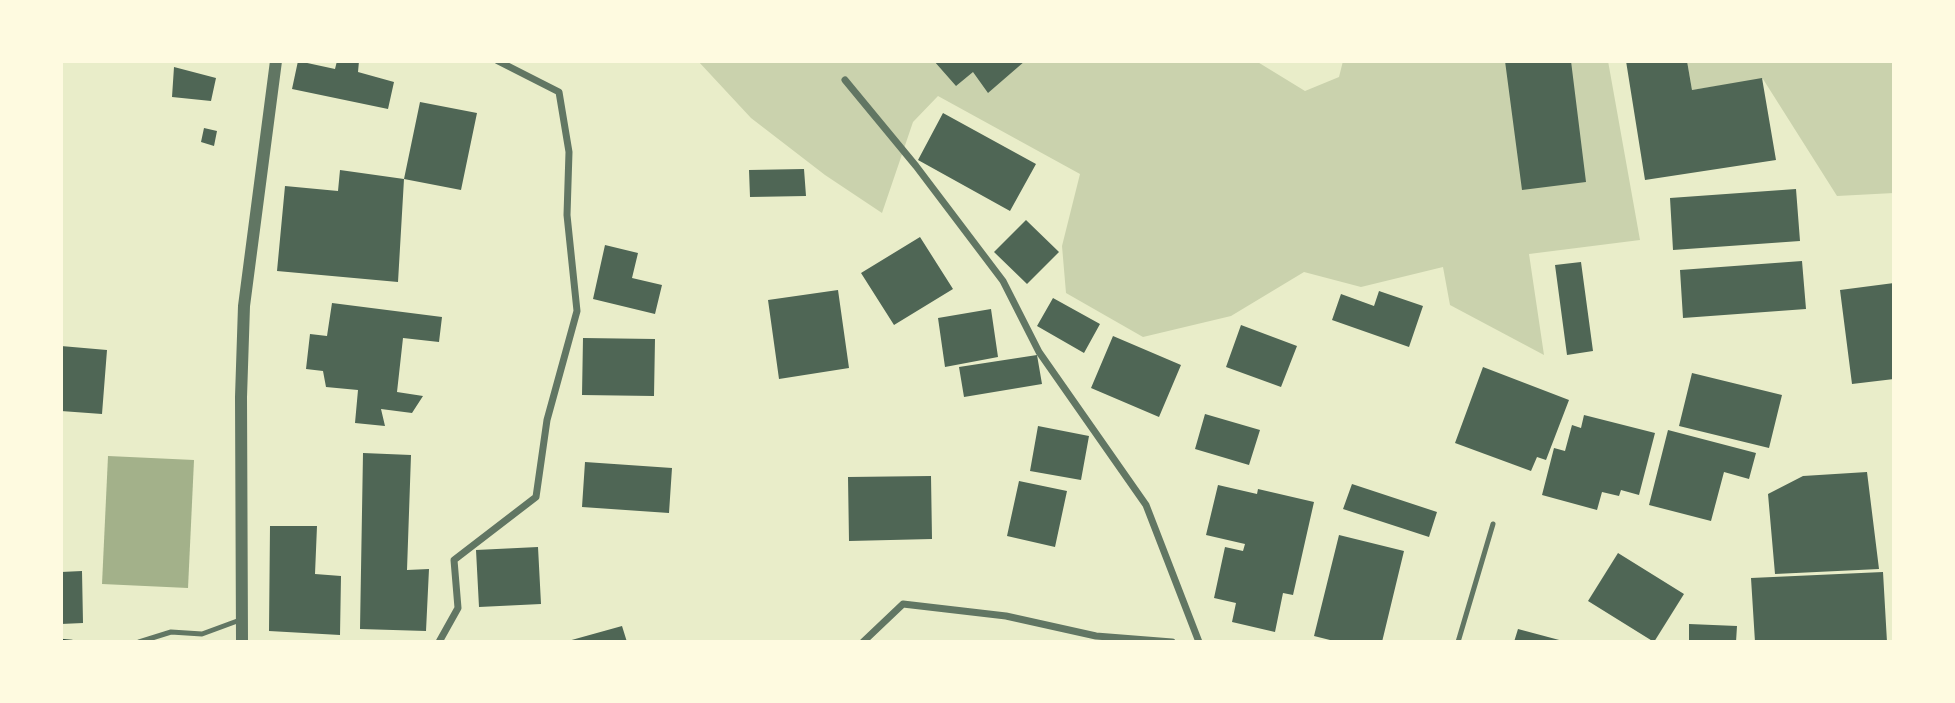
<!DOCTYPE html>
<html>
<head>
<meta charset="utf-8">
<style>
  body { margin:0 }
  #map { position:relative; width:1955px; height:703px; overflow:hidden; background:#e9edc9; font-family:"Fira Sans",sans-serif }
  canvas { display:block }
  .frame { position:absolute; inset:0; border:63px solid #fefae0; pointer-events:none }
</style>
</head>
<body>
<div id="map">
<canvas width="1955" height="703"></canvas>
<div class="frame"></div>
</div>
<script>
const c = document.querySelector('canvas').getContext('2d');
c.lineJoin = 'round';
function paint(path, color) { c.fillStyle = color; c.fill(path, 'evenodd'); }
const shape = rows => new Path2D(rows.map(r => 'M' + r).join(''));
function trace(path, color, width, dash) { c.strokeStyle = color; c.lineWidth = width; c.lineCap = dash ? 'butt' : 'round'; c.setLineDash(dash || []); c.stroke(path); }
paint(shape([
  [698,61,1256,61,1305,91,1339,77,1343,61,1608,61,1640,240,1529,254,1544,355,1450,305,1443,267,1361,287,1304,272,1231,316,1143,337,1066,293,1062,246,1080,174,938,96,913,122,882,213,825,175,751,118],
  [1687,61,1894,61,1894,193,1837,196,1763,79,1692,90]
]), '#cad2ad');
paint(shape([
  [108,456,194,460,188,588,102,584]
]), '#a3b18a');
paint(shape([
  [298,61,335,69,337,61,359,61,358,72,394,82,388,109,292,89],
  [934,61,1025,61,988,93,973,72,956,86],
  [1505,61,1571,61,1586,182,1522,190],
  [1626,61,1687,61,1692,90,1762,78,1776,160,1645,180],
  [174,67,216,78,211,101,172,97],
  [420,102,477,113,461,190,404,179],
  [943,113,1036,164,1010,211,918,160],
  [204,128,217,131,214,146,201,142],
  [804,169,806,196,750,197,749,170],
  [340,170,404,179,398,282,277,271,285,186,338,191],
  [1796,189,1800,241,1673,250,1670,198],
  [1026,220,1059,252,1027,284,994,252],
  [920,237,953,289,894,325,861,273],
  [605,245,638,253,632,278,662,285,655,314,593,299],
  [1802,261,1806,309,1683,318,1680,270],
  [1581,262,1593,351,1567,355,1555,265],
  [1894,283,1894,379,1852,384,1840,290],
  [838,290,849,368,779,379,768,300],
  [1379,291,1423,306,1409,347,1332,320,1341,294,1374,306],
  [1053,298,1100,324,1084,353,1037,326],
  [332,303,442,317,439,342,403,338,397,392,423,396,412,413,381,409,385,426,355,423,358,390,326,387,323,371,306,369,310,334,327,336],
  [991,309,998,357,945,367,938,318],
  [1241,325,1297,346,1281,387,1226,367],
  [1113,336,1181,365,1159,417,1091,388],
  [583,338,655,339,654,396,582,395],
  [61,346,107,350,102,414,61,411],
  [1037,355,1042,384,964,397,959,367],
  [1483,367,1569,400,1546,460,1537,457,1531,471,1455,443],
  [1692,373,1782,395,1769,448,1679,426],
  [1205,414,1260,430,1249,465,1195,449],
  [1584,415,1655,433,1639,495,1621,490,1619,496,1602,492,1597,510,1542,495,1554,448,1565,451,1572,425,1581,428],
  [1038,426,1089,436,1081,480,1030,471],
  [1668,430,1756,453,1749,479,1724,472,1711,521,1649,505],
  [363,453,411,455,407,570,429,569,426,631,360,629],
  [585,462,672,468,669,513,582,507],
  [1867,472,1879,569,1775,574,1768,494,1803,476],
  [931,476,932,539,849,541,848,477],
  [1019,481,1067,491,1055,547,1007,536],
  [1352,484,1437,512,1429,537,1343,509],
  [1218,485,1257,494,1258,489,1314,502,1293,595,1283,593,1275,632,1232,622,1236,603,1214,598,1225,547,1243,551,1245,544,1206,535],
  [270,526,317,526,315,574,341,576,340,635,269,631],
  [1339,535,1404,551,1382,642,1338,642,1314,636],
  [538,547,541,604,479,607,476,550],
  [1618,553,1684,594,1654,642,1588,601],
  [82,571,83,623,61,624,61,572],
  [1883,572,1887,642,1755,642,1751,578],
  [1689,624,1737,626,1736,642,1689,642],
  [622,626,627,642,568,642,568,641],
  [1518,629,1563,641,1562,642,1514,642]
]), '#4f6655');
trace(shape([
  [61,641,72,642]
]), '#344e41', 4.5);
trace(shape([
  [139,642,171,632,202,634,240,620],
  [1458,642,1493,524]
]), '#617663', 5);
trace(shape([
  [845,80,916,166,1003,281,1039,352,1146,505,1199,642],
  [439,642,458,608,454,560,536,497,547,420,577,311,567,215,569,152,559,92,498,61],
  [863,642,903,604,1006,616,1096,636,1172,642]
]), '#617663', 7);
trace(shape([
  [242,642,241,397,244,306,276,61]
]), '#617663', 12);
</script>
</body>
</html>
